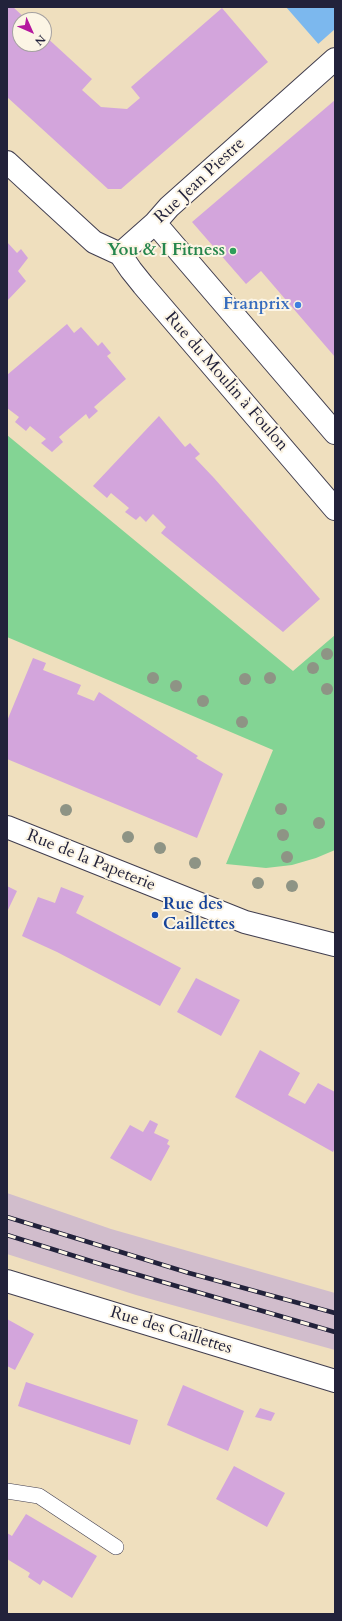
<!DOCTYPE html>
<html>
<head>
<meta charset="utf-8">
<style>
  body { margin:0 }
  #map { position:relative; width:342px; height:1621px; overflow:hidden; background:#efdfbe; font-family:Cardo,serif }
  canvas { display:block }
  .frame { position:absolute; inset:0; border:8px solid #22223b; pointer-events:none }
  .north { position:absolute; left:12px; top:12px; width:40px; height:40px; box-sizing:border-box; background:#fcf5e5; border:1px solid #a5a1a1; border-radius:50%; rotate:135deg; font-size:11px; font-weight:700; line-height:16px; text-align:center; color:#22223b }
  .north::after { content:''; display:block; margin:auto; width:14px; height:18px; background:#b5179e; clip-path:polygon(50% 0,100% 100%,50% 72%,0 100%) }
</style>
</head>
<body>
<div id="map">
<canvas width="342" height="1621"></canvas>
<div class="frame"></div>
<div class="north">N</div>
</div>
<script>
const c = document.querySelector('canvas').getContext('2d');
c.lineJoin = 'round';
function paint(path, color) { c.fillStyle = color; c.fill(path, 'evenodd'); }
const shape = rows => new Path2D(rows.map(r => 'M' + r).join(''));
function trace(path, color, width, dash) { c.strokeStyle = color; c.lineWidth = width; c.lineCap = dash ? 'butt' : 'round'; c.setLineDash(dash || []); c.stroke(path); }
function write(font, color, halo, rows, align = 'center') {
  c.font = font + ' Cardo,serif'; c.lineWidth = 4; c.setLineDash([]); c.textBaseline = 'middle'; c.strokeStyle = halo; c.fillStyle = color; for (const [text, x, y, turn = 0] of rows) {
    c.save(); c.translate(x, y); c.rotate((+turn || 0) * Math.PI / 180); c.textAlign = isNaN(turn) ? turn : align; if (halo) c.strokeText(text, 0, 0); c.fillText(text, 0, 0); c.restore();
  }
}
paint(shape([
  [7,1193,111,1229,335,1293,335,1350,136,1295,7,1254]
]), '#d1bdcc');
paint(shape([
  [7,435,293,671,335,635,335,850,316,858,292,865,266,868,226,864,273,750,7,637]
]), '#83d494');
paint(shape([
  [286,7,335,7,335,63]
]), '#7cb8ee');
paint(shape([
  [335,29,335,65,317,45]
]), '#efdfbe');
paint(shape([
  [7,7,13,7,27,20,20,20,20,44,44,44,44,35,92,79,82,90,101,107,127,109,140,98,131,87,222,8,268,62,121,189,108,189,7,97],
  [335,100,335,357,261,271,246,284,192,222],
  [7,242,17,253,21,249,28,258,18,271,26,281,7,301],
  [67,324,74,333,81,327,98,346,102,342,111,353,107,356,126,379,94,407,98,411,89,419,86,414,59,437,63,442,52,452,41,443,46,439,30,426,26,431,15,422,19,417,7,408,7,375],
  [159,416,185,447,190,443,200,454,195,458,214,478,320,599,283,632,161,533,166,527,153,514,146,522,140,516,136,520,125,512,129,508,111,493,107,498,93,486],
  [33,658,46,663,43,670,81,685,77,694,94,701,99,692,198,756,196,758,223,774,197,838,7,759,7,721],
  [7,886,17,891,7,912],
  [61,887,84,896,76,913,181,968,160,1006,57,952,22,936,38,897,55,903],
  [196,978,240,1000,221,1036,177,1012],
  [260,1050,300,1073,288,1095,305,1104,318,1083,335,1092,335,1148,333,1152,235,1097],
  [150,1120,158,1124,154,1133,169,1140,167,1144,170,1146,151,1181,110,1158,130,1125,143,1132],
  [7,1319,34,1334,15,1370,7,1366],
  [26,1382,138,1420,130,1445,18,1406],
  [183,1385,244,1411,228,1451,167,1425],
  [260,1408,275,1413,271,1421,255,1417],
  [234,1466,285,1493,267,1527,216,1499],
  [26,1514,97,1556,72,1598,43,1580,40,1585,28,1577,30,1573,7,1559,7,1533,12,1536]
]), '#d3a5dc');
const service = shape([
  [7,1491,39,1496,116,1547]
]);
const minor = shape([
  [7,162,94,242,120,254],
  [155,223,335,433],
  [120,254,131,270,143,285,335,509],
  [120,254,155,223,169,207,335,59],
  [7,1281,335,1381]
]);
const tertiary = shape([
  [7,827,245,922,335,945]
]);
trace(service, '#413e4f', 16);
trace(minor, '#413e4f', 24);
trace(tertiary, '#413e4f', 24);
trace(service, '#fff', 15);
trace(minor, '#fff', 22);
trace(tertiary, '#fff', 22);
const rail = shape([
  [7,1217,189,1273,335,1313],
  [7,1235,97,1263,335,1332]
]);
trace(rail, '#22223b', 4.5);
trace(rail, '#fcf5e5', 3, [9]);
c.fillStyle = '#8e9485';
for (const [x, y] of [
  [327,654],
  [313,668],
  [153,678],
  [270,678],
  [245,679],
  [176,686],
  [327,689],
  [203,701],
  [242,722],
  [281,809],
  [66,810],
  [319,823],
  [283,835],
  [128,837],
  [160,848],
  [287,857],
  [195,863],
  [258,883],
  [292,886]
]) { c.beginPath(); c.arc(x, y, 6, 0, 2 * Math.PI); c.fill(); }
for (const [x, y, r, color] of [
  [233,251,4,"#2e9e5b"],
  [298,305,4,"#3f7fe0"],
  [155,915,4,"#1a4fb4"]
]) { const dot = new Path2D(); dot.arc(x, y, r, 0, 2 * Math.PI); c.fillStyle = color; c.fill(dot); trace(dot, '#fcf5e5', 1.5); }
write('17px', '#22223b', '#fcf5e5', [
  ["Rue Jean Piestre",200,181,-43],
  ["Rue du Moulin à Foulon",226,382,49],
  ["Rue de la Papeterie",91,861,22],
  ["Rue des Caillettes",171,1331,17]
]);
write('bold 17px', '#27864d', '#fcf5e5', [
  ["You & I Fitness",225,251]
], 'right');
write('bold 17px', '#366cbe', '#fcf5e5', [
  ["Franprix",290,305]
], 'right');
write('bold 17px', '#164399', '#fcf5e5', [
  ["Rue des",163,905],
  ["Caillettes",163,925]
], 'left');
</script>
</body>
</html>
